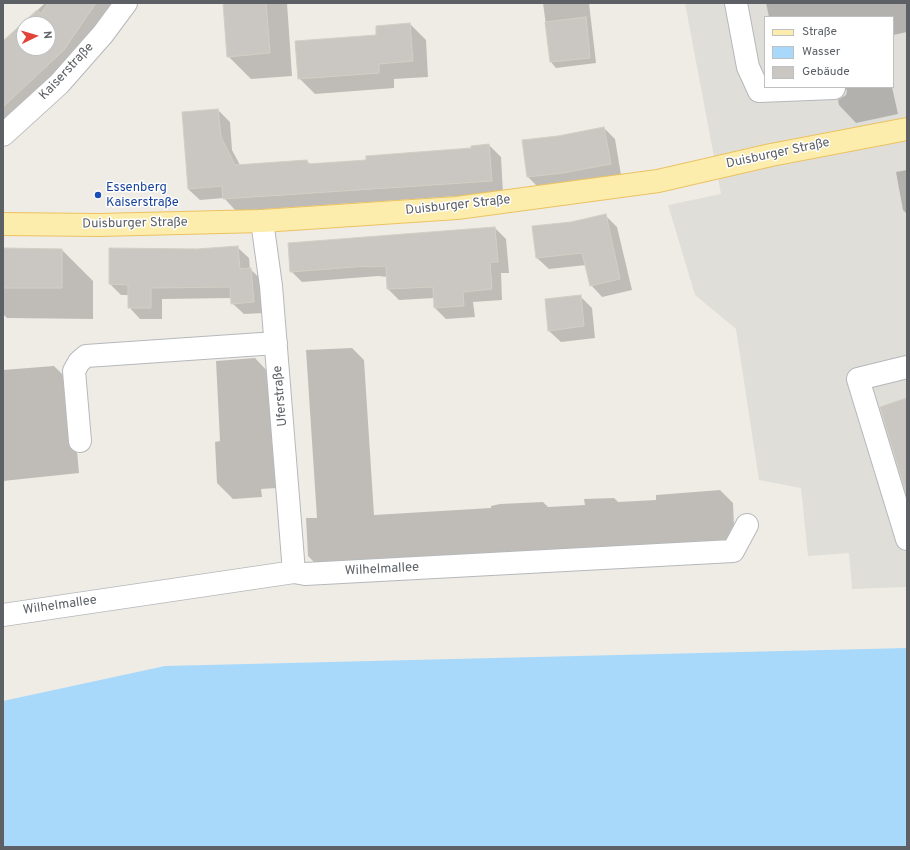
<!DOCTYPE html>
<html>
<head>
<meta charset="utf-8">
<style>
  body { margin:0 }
  #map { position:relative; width:910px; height:850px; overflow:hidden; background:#efece5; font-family:Overpass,sans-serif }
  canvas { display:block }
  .frame { position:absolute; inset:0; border:4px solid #5d6165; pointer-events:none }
  .legend { position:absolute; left:764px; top:16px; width:130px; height:72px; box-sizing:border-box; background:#fff; border:1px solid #bec0c1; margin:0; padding:5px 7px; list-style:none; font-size:12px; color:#5d6165 }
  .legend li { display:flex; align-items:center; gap:8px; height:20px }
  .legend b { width:20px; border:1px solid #bec0c1 }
  .north { position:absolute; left:16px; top:16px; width:40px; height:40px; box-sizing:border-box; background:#fff; border:1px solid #bec0c1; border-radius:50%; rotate:85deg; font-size:11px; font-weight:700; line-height:16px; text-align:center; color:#5d6165 }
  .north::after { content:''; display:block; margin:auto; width:14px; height:18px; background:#e24238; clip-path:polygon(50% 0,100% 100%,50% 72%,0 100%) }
</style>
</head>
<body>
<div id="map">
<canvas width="910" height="850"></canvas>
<div class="frame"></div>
<ul class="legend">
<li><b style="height:5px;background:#fcedad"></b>Straße</li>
<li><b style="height:11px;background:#a8d9fb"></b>Wasser</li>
<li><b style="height:11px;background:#cac7c2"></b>Gebäude</li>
</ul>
<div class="north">N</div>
</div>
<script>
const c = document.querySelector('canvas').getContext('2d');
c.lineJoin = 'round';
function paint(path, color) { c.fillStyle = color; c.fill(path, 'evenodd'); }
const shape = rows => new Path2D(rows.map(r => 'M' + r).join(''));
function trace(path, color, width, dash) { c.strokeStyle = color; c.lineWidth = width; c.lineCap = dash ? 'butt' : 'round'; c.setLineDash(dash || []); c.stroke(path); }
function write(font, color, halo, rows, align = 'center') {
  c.font = font + ' Overpass,sans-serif'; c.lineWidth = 3; c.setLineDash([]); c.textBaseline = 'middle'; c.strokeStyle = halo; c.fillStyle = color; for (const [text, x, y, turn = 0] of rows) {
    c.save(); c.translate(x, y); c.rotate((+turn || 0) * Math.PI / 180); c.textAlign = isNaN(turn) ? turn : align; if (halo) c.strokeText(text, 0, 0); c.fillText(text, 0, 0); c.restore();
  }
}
paint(shape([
  [685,3,907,3,907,587,852,589,849,553,808,556,801,488,759,480,736,329,695,295,668,205,721,194],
  [765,17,893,17,893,87,765,87]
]), '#e0ded9');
paint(shape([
  [907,648,907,847,3,847,3,701,165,666]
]), '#a8d9fb');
paint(shape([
  [45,3,118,3,72,65,3,125,3,43],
  [24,24,48,24,48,48,24,48],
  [224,3,287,3,292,76,251,79,228,56],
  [543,3,589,3,596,63,556,68,551,62],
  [766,3,907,3,907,32,893,35,893,17,769,17],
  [410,24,426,40,428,77,394,79,394,88,315,94,299,78,377,36],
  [791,87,892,87,898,114,856,123,839,105,838,100,846,95,847,90,844,88],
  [218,110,230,122,232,150,240,165,307,161,310,164,367,161,472,149,489,145,501,157,503,193,236,211,224,198,200,200,188,189],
  [604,128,615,139,621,175,573,183,538,187,528,177,558,137],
  [907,170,907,214,903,210,896,172],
  [605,215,617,227,632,290,602,297,591,285,586,265,549,269,537,258,571,223],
  [495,228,506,239,509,273,501,273,502,300,473,302,475,317,446,319,435,308,434,298,399,300,388,289,388,277,378,276,302,282,291,271],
  [237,247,249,258,250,269,262,280,264,313,244,314,232,303,232,298,162,299,162,319,140,319,129,307,129,295,121,295,110,284,110,249,197,250],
  [3,249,62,250,93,281,93,319,7,318,3,314],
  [580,296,592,308,595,338,561,342,549,331],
  [352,348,364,360,374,515,491,508,491,506,500,504,543,502,548,507,585,505,584,499,614,498,618,502,656,500,656,495,720,490,733,503,735,549,321,569,308,556,306,518,317,518,306,350],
  [255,358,270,374,277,488,261,489,262,497,233,499,217,483,215,442,220,441,216,361],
  [54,366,71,383,79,473,3,481,3,370]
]), '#0003');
const building = shape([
  [48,3,96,3,64,50,3,107,3,41,37,10,41,14,48,3],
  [24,24,48,24,48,48,24,48,24,24],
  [223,3,266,3,270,53,227,57,223,3],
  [586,17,590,58,550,62,545,22,586,17],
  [410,23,413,61,379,64,379,73,298,79,295,41,376,35,376,26,410,23],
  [218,109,221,137,235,165,307,160,308,164,366,160,366,156,471,148,471,146,489,144,492,181,223,199,222,186,188,189,182,112,218,109],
  [604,127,611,164,562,173,527,177,522,140,558,136,604,127],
  [606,214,620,279,590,286,582,253,536,258,532,226,571,222,606,214],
  [495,227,498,262,490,262,492,289,463,292,464,306,434,308,433,287,387,289,386,266,367,267,367,266,290,272,288,243,495,227],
  [238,246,240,269,251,268,254,302,231,304,230,287,151,288,151,308,128,308,128,285,109,284,109,248,197,249,238,246],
  [3,248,62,249,62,288,3,288,3,248],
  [581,295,584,326,548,331,545,299,581,295],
  [907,398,907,496,880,407,907,398]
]);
paint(building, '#cac7c2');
trace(building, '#d3cec4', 1);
const minor = shape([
  [736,3,748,67,759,91,834,88],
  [3,135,59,84,103,34,126,3],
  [262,221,271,286,294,572],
  [907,367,858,379,907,539],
  [80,441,74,371,79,362,86,356,276,343],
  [3,615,294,572,305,574,733,551,747,525]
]);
const major = shape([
  [3,224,99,225,262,221,457,208,658,181,771,155,907,129]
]);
trace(minor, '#b5b8bb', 24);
trace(major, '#ecc261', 24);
trace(minor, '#fff', 22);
trace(major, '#fcedad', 22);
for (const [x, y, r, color] of [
  [98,195,4,"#1a4fb4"]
]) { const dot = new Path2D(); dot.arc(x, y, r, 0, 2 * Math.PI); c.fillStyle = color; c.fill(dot); trace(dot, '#fff', 1.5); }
write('13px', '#5d6165', '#fff', [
  ["Kaiserstraße",67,72,-47],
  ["Duisburger Straße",778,154,-12],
  ["Duisburger Straße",458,206,-6],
  ["Duisburger Straße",135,224,-1],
  ["Uferstraße",281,396,-95],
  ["Wilhelmallee",382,570,-3],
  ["Wilhelmallee",60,606,-8]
]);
write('13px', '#164399', '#fff', [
  ["Essenberg",106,188],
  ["Kaiserstraße",106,203]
], 'left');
</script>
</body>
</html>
